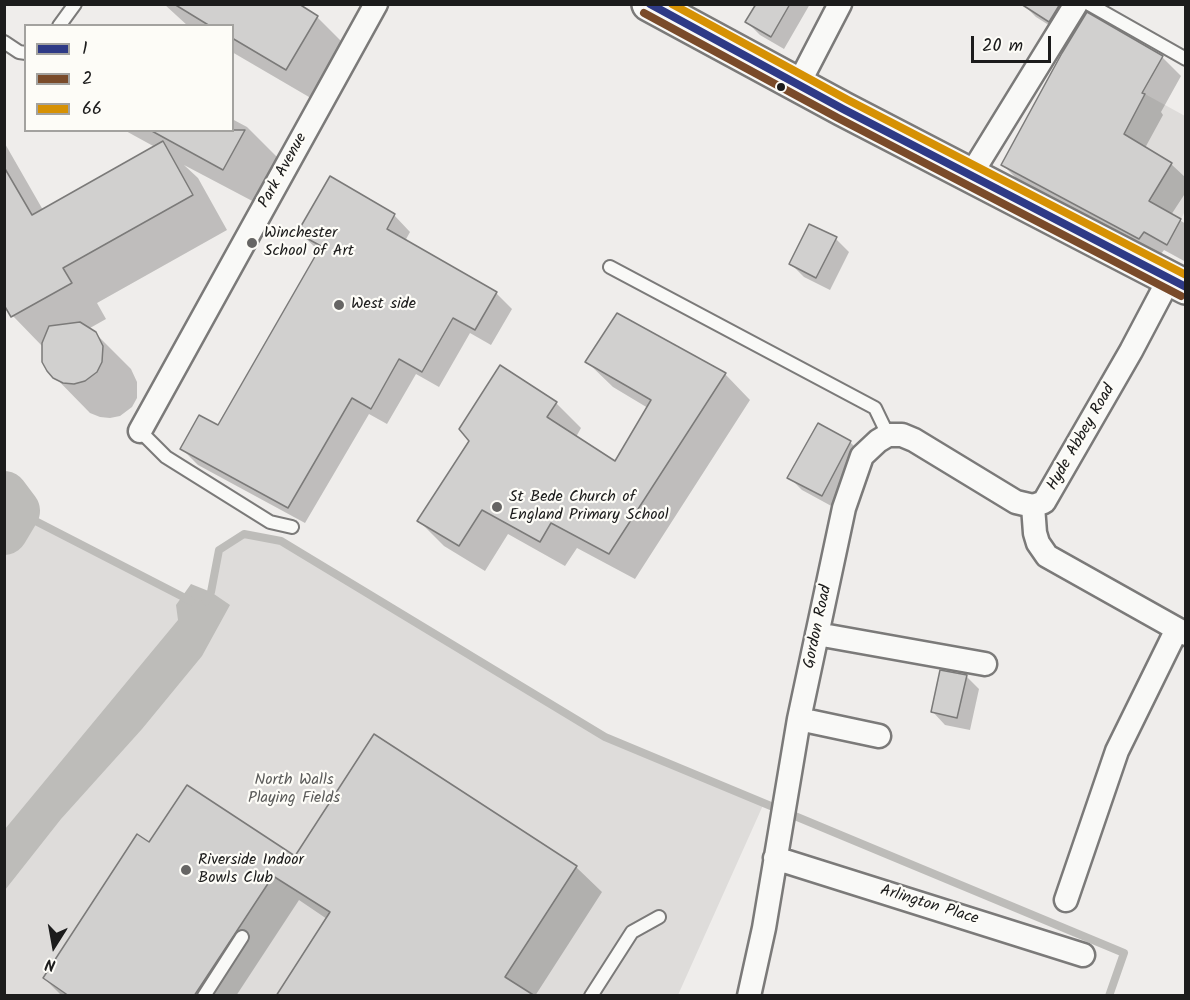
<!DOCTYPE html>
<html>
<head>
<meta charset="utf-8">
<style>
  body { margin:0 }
  #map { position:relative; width:1190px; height:1000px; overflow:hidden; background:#efedeb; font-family:Kalam,sans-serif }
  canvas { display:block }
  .frame { position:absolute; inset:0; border:6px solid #1c1c1c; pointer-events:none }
  .legend { position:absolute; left:24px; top:24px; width:210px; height:108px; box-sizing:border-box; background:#fdfcf7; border:2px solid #a3a29f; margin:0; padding:8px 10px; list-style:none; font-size:18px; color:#1c1c1c }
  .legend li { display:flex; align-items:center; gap:12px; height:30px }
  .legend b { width:30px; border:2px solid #a3a29f }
  .north { position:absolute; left:24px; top:916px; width:60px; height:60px; -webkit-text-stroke:4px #fdfcf7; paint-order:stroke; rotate:191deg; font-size:16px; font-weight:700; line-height:24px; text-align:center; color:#1c1c1c }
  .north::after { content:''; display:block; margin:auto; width:21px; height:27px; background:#1c1c1c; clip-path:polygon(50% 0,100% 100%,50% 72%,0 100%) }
  .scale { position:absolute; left:971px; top:36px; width:80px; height:27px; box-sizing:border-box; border:3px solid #1c1c1c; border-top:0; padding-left:8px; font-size:18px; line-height:21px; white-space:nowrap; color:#1c1c1c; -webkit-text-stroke:4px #fdfcf7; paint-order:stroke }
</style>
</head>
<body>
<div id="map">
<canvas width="1190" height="1000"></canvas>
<div class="frame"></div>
<ul class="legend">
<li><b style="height:8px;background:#2e3a86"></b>1</li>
<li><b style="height:8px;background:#7a4b2a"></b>2</li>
<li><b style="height:8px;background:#d69104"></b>66</li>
</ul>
<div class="north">N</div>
<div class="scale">20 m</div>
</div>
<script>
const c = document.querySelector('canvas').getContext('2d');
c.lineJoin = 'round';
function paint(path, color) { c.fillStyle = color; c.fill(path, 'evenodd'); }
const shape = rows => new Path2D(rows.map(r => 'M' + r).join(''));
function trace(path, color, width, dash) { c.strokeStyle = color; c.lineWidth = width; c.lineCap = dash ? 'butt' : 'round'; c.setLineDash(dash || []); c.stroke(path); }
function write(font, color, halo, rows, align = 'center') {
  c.font = font + ' Kalam,sans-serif'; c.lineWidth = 4.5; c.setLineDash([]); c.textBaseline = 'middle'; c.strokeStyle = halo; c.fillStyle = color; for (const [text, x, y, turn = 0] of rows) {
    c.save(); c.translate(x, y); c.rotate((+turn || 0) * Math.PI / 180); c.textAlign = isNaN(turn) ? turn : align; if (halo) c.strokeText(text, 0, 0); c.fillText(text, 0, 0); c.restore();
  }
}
paint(shape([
  [1145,94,1185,116,1185,211,1181,219,1150,202,1159,185,1080,106,1134,115],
  [4,495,16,511,202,607,211,592,219,550,244,534,281,541,605,737,764,803,678,995,5,995]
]), '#dedcda');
paint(shape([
  [191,584,211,592,230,605,202,656,142,729,61,819,5,890,5,829,178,620,176,605]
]), '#bdbcb9');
paint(shape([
  [164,4,296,4,317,17,352,52,321,104,232,52,232,26,188,26],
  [757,4,810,4,784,49,760,35,747,22],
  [1023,4,1084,4,1063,34,1036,17],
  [1162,57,1181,76,1161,112,1163,115,1145,148,1171,164,1186,178,1186,192,1171,215,1186,224,1186,262,1164,250,1158,258,1022,184,1003,165],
  [232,119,247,127,282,162,258,204,184,165,198,178,227,230,97,303,106,319,90,328,131,369,137,382,137,398,132,407,120,416,110,418,100,417,90,413,48,370,43,347,13,316,4,302,4,142,43,210,155,147,124,130,232,130],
  [330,178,394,215,410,232,405,241,496,293,512,309,491,345,470,333,439,387,416,374,387,424,369,414,305,523,198,465,182,449,218,427,319,251,299,232],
  [810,226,836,239,849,252,830,290,804,277,791,264],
  [587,362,725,374,750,400,635,579,577,548,565,566,508,534,485,571,444,546,418,520,556,403,581,428,576,437,616,463,648,408,613,387],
  [850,442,863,455,835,508,802,490,789,477],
  [966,676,979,689,970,730,945,725,932,711],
  [150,845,296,858,576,867,602,892,535,996,278,996,327,919,299,900,236,996,62,996,44,978]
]), '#0003');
trace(shape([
  [16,511,191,601],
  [206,601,211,592,219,550,244,534,281,541,605,737,1124,953,1109,996]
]), '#bdbcb9', 8);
trace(shape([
  [4,495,16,511,4,531]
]), '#bdbcb9', 48);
const building = shape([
  [174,4,299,4,318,16,286,70,232,38,232,26,210,26,174,4],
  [756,4,790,4,771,37,745,22,756,4],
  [1021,4,1060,4,1049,22,1021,4],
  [1087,12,1163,56,1142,93,1145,94,1124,134,1172,163,1149,201,1181,219,1167,245,1144,232,1139,239,1001,165,1062,53,1087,12],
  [150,130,245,130,223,170,150,130],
  [163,141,193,195,63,268,72,283,11,317,4,305,4,167,32,215,163,141],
  [330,176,395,214,387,229,497,292,475,330,453,318,422,372,399,359,371,409,352,398,288,508,180,449,199,415,218,425,321,246,297,233,330,176],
  [809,224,837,237,816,278,789,264,809,224],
  [617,313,726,373,609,554,551,523,540,542,482,510,459,546,417,521,469,441,459,429,500,365,557,402,547,417,615,461,651,400,585,362,617,313],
  [80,322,96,332,103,346,102,362,97,372,85,381,74,384,63,383,53,378,47,371,42,362,42,343,49,326,80,322],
  [818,423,851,441,822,496,787,478,818,423],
  [940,670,967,675,957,718,931,712,940,670],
  [374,734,577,866,505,977,535,996,276,996,330,912,273,876,194,996,69,996,43,978,137,834,149,842,187,785,295,856,374,734]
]);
paint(building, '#d1d0cf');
trace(building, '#7b7a79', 1.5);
const lane = shape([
  [1089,4,1186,59],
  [59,26,75,4],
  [4,42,19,52,26,53],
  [610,267,875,408,888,435],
  [140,431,166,457,270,522,292,527],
  [204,996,242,937],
  [591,996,632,932,659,917]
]);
const street = shape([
  [798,85,840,4],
  [970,176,1076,4],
  [140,431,376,4],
  [1033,506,1035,533,1038,543,1047,556,1186,634],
  [817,634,985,664],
  [799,719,879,736],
  [775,858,1083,955],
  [1066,900,1117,751,1177,629],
  [749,996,764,928,799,719,844,508,862,456,878,441,888,435,902,435,914,440,1016,502,1033,506,1044,502,1131,351,1169,279]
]);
const secondary = shape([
  [649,4,843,109,1186,287]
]);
trace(lane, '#7b7a79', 16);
trace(street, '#7b7a79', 27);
trace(secondary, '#7b7a79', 38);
trace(lane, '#f9f9f7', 12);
trace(street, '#f9f9f7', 22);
trace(secondary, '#f9f9f7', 33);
trace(shape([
  [650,4,843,109,1186,287]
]), '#2e3a86', 8);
trace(shape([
  [644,13,838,118,1181,296]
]), '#7a4b2a', 8);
trace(shape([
  [672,4,848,100,1186,275]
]), '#d69104', 8);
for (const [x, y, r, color] of [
  [781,87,5,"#1c1c1c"],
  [252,243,6,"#666564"],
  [339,305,6,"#666564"],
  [497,507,6,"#666564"],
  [186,870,6,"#666564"]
]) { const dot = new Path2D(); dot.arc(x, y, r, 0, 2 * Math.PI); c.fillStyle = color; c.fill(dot); trace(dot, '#fdfcf7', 2); }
write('16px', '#1c1c1c', '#fdfcf7', [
  ["Park Avenue",284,171,-61],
  ["Hyde Abbey Road",1082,438,-60],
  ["Gordon Road",819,627,-78],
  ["Arlington Place",929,906,17]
]);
write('16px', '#1c1c1c', '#fdfcf7', [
  ["Winchester",264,234],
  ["School of Art",264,252],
  ["West side",351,305],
  ["St Bede Church of",509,498],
  ["England Primary School",509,516],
  ["Riverside Indoor",198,861],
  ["Bowls Club",198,879]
], 'left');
write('16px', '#5b5b5a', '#fdfcf7', [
  ["North Walls",294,781],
  ["Playing Fields",294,799]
]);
</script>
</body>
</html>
